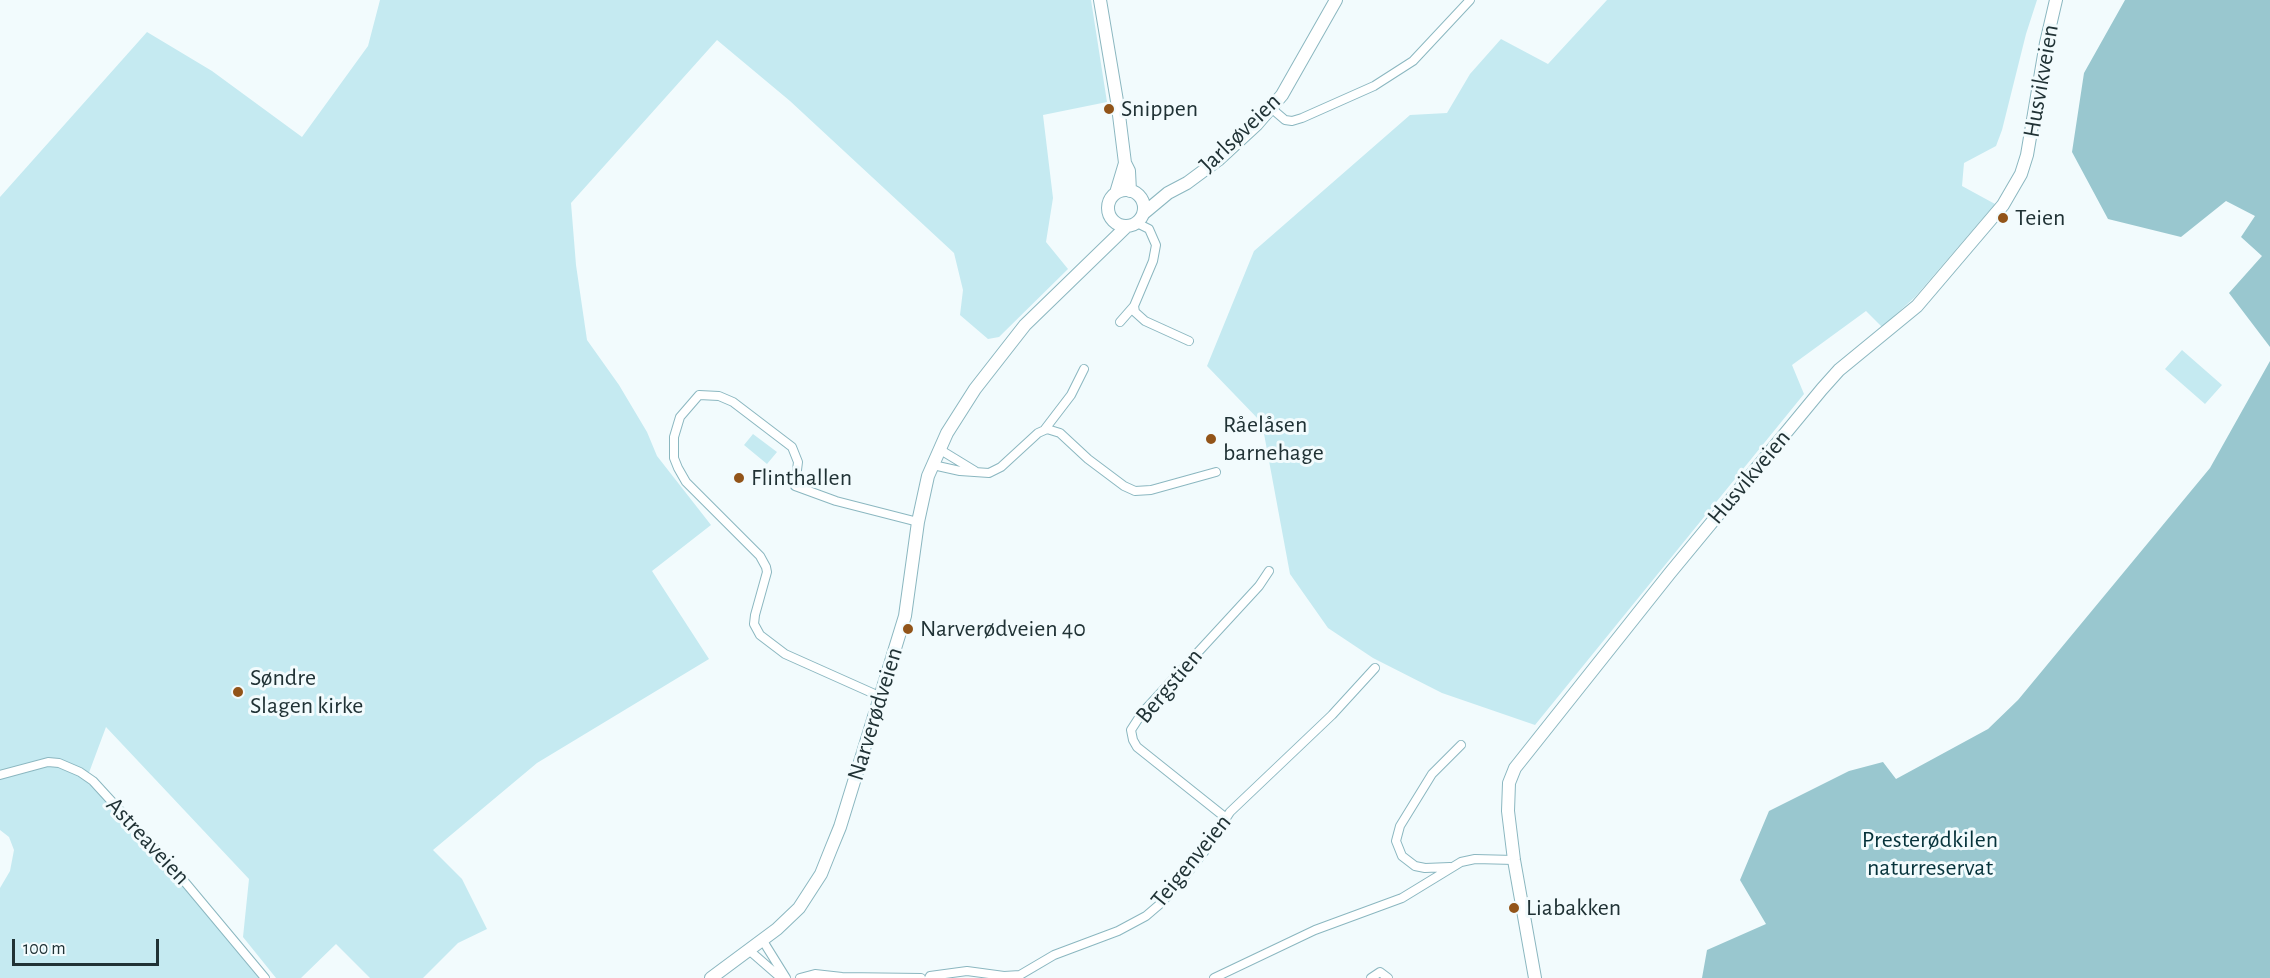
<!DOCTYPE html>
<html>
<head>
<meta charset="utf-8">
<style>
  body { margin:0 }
  #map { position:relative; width:2270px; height:978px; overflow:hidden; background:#f2fbfd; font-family:"Alegreya Sans",sans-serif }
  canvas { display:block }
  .scale { position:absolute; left:12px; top:939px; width:147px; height:27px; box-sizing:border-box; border:3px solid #203235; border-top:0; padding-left:8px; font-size:18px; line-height:21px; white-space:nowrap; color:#203235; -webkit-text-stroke:4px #f2fbfd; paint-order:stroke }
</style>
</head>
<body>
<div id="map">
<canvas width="2270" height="978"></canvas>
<div class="scale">100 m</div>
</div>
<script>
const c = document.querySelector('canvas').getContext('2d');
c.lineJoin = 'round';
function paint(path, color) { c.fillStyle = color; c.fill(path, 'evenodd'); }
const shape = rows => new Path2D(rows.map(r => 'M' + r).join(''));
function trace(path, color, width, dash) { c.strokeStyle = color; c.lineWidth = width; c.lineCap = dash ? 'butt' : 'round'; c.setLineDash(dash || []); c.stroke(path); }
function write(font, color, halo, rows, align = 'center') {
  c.font = font + ' "Alegreya Sans",sans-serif'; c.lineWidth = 6; c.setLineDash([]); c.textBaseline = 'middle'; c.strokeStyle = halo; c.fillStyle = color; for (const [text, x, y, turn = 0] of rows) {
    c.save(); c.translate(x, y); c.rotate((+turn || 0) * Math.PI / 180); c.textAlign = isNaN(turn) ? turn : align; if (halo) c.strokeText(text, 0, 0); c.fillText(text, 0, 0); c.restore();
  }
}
paint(shape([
  [380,0,1091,0,1107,102,1043,115,1053,198,1046,242,1068,269,999,337,988,339,960,315,963,290,954,253,790,101,717,40,571,203,576,265,587,340,619,385,647,432,657,456,711,525,652,571,709,659,537,763,433,850,462,879,487,929,458,943,423,978,370,978,336,944,301,978,276,978,243,937,249,879,106,727,87,778,168,869,260,978,0,978,0,888,10,871,14,850,9,837,0,830,0,197,147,32,212,71,302,137,368,46],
  [1607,0,2037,0,2026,34,2002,130,1996,146,1964,163,1962,186,1995,204,1915,297,1882,327,1866,311,1792,365,1804,394,1535,725,1442,693,1373,658,1328,628,1290,574,1262,423,1207,366,1254,251,1410,115,1447,113,1470,74,1501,39,1548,64],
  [2182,350,2222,385,2205,404,2165,369],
  [753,434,777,452,767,464,744,445]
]), '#c5eaf1');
paint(shape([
  [2125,0,2270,0,2270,347,2229,293,2262,256,2241,237,2255,216,2226,201,2181,237,2108,219,2072,152,2084,73],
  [2270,361,2270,978,1702,978,1707,950,1766,924,1740,880,1769,811,1849,771,1883,762,1896,779,1988,729,2018,700,2210,468]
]), '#99c7cf');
const street = shape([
  [1271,108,1285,120,1292,121,1302,118,1374,86,1413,61,1470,0],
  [1137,223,1149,229,1156,245,1153,261,1134,306,1135,312,1145,321,1189,341],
  [1120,322,1134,306],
  [1045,429,1071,395,1084,369],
  [939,449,975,471],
  [933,465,960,471,989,473,1001,467,1038,433,1047,429,1060,433,1088,459,1124,486,1135,491,1151,490,1216,472],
  [879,696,785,654,760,635,754,624,755,615,767,572,766,567,760,556,686,482,678,468,674,458,674,437,680,417,699,395,719,396,733,402,792,447,798,462,795,486,836,501,918,522],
  [0,775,48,762,59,763,80,772,93,781,179,875,265,978],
  [1226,818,1137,747,1133,740,1131,730,1142,713,1259,586,1269,571],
  [1450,867,1425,868,1415,866,1402,856,1396,841,1400,826,1432,774,1461,745],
  [763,941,786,978],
  [750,951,781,978],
  [800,978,815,974,842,977,921,978],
  [929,978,930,976,967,971,1004,976,1020,975,1054,955,1118,931,1146,916,1160,904,1182,880,1204,852,1230,812,1332,715,1375,668],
  [1214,978,1315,930,1402,898,1461,862,1475,859,1514,860],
  [1371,978,1380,972,1388,978]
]);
const secondary = shape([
  [1100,0,1118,107,1125,163,1129,171,1130,191],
  '1108 208a18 18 0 1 1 36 0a18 18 0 1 1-36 0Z',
  [1116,193,1125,163],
  [1144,213,1168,193,1187,183,1218,160,1257,124,1282,95,1336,0],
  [711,978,777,929,799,908,821,874,831,849,840,827,905,616,918,522,928,476,947,433,975,389,1025,325,1126,227],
  [1535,978,1514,860,1508,811,1509,783,1515,768,1670,573,1822,389,1839,370,1917,306,2003,205,2021,174,2027,155,2046,43,2056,0]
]);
trace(street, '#8bb7c0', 10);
trace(secondary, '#8bb7c0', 14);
trace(street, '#fff', 8);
trace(secondary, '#fff', 12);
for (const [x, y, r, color] of [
  [1109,109,6,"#925419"],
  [2003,218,6,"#925419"],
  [1211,439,6,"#925419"],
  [739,478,6,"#925419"],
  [908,629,6,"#925419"],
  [238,692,6,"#925419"],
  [1514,908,6,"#925419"]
]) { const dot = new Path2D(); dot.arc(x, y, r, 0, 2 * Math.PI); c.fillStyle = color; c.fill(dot); trace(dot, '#f2fbfd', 2); }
write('24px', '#203235', '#f2fbfd', [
  ["Husvikveien",2041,81,-80],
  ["Jarlsøveien",1240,133,-44],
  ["Husvikveien",1749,477,-50],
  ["Bergstien",1169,686,-50],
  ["Narverødveien",875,714,-73],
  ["Astreaveien",148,841,47],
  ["Teigenveien",1191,861,-51]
]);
write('24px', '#203235', '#f2fbfd', [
  ["Snippen",1121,109],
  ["Teien",2015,218],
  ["Råelåsen",1223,425],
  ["barnehage",1223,453],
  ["Flinthallen",751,478],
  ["Narverødveien 40",920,629],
  ["Søndre",250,678],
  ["Slagen kirke",250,706],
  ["Liabakken",1526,908]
], 'left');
write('24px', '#05323a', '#f2fbfd', [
  ["Presterødkilen",1930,840],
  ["naturreservat",1930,868]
]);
</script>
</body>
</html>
